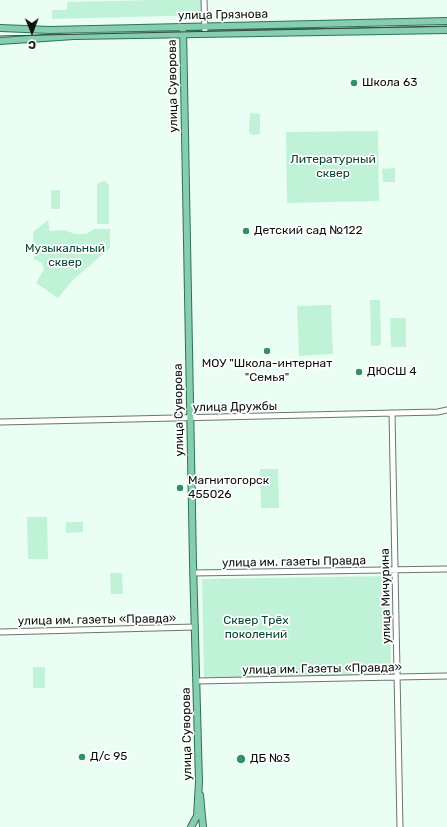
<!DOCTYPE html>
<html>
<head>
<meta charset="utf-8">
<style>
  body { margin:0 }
  #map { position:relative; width:447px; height:827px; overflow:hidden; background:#eafef3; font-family:Rubik,sans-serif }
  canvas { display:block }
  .north { position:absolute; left:12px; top:12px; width:40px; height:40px; -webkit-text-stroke:3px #fff; paint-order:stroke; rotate:179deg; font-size:11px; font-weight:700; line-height:16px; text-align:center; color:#0b120e }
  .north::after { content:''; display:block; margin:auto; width:14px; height:18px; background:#0b120e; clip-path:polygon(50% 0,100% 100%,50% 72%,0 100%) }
</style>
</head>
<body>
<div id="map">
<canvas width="447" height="827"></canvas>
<div class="north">С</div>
</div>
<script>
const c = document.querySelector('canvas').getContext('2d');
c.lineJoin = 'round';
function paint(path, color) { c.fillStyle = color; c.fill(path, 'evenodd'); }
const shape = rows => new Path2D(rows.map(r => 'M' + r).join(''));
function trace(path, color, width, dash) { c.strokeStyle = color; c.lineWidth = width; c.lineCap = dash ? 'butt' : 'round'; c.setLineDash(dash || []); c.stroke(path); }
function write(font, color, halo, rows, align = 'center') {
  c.font = font + ' Rubik,sans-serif'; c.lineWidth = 3.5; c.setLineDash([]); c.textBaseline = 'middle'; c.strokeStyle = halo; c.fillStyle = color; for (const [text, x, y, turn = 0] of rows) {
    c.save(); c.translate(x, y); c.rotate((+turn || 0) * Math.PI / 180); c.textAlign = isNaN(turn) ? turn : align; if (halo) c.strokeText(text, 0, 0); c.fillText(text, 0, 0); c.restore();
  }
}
paint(shape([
  [156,0,202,0,202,15,52,19,52,10,67,10,67,2],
  [250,113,260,114,260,134,252,135,249,133],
  [378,131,379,201,287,203,286,132],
  [395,168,395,182,383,182,382,169],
  [105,181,109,185,109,224,97,224,97,185,98,183],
  [51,190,60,190,60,209,51,209],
  [48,220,50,231,64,230,75,234,86,234,94,229,110,229,110,248,74,279,58,298,36,283,44,269,42,263,34,259,33,232],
  [370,300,380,300,381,343,379,346,371,346],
  [331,305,333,354,299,356,297,306],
  [390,318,406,318,406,347,391,347],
  [260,469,278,469,279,508,261,508],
  [27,517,47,517,48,559,28,559],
  [66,522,83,522,83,532,66,533],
  [110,573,122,573,123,594,111,594],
  [389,576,391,675,204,678,202,579],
  [33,667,45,667,45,688,33,688]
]), '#c0f2d7');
const minor = shape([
  [204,0,205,34],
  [392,413,400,827],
  [0,422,438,412,447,410],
  [193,573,447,569],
  [0,632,195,627],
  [197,681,447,676]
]);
const major = shape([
  [183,27,193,563,199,782,197,816,191,827],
  [0,28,50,30,447,21],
  [0,41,74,36,447,30],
  [200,795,203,827]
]);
trace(minor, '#66786f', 7);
trace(major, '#297555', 8);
trace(minor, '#fff', 5);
trace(major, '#88cdb0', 6);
trace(shape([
  [0,36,447,26]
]), '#39433e', 1);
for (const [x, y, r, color] of [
  [354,83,4,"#329068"],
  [246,231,4,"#329068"],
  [267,351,4,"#329068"],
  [359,372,4,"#329068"],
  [180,488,4,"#329068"],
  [82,757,4,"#329068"],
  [241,759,5,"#329068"]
]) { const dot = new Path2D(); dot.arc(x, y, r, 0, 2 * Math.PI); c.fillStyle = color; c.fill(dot); trace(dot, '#fff', 1.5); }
write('12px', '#0b120e', '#fff', [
  ["улица Грязнова",223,15,-1],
  ["улица Суворова",173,86,-91],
  ["улица Дружбы",235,407,-1],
  ["улица Суворова",179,410,-91],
  ["улица им. газеты Правда",294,562,-1],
  ["улица Мичурина",386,596,-91],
  ["улица им. газеты «Правда»",97,620,-1],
  ["улица им. Газеты «Правда»",322,669,-1],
  ["улица Суворова",187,734,-91]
]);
write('12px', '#0b120e', '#fff', [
  ["Школа 63",362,83],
  ["Детский сад №122",254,231],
  ["МОУ \"Школа-интернат",267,364,"center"],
  ["\"Семья\"",267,378,"center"],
  ["ДЮСШ 4",367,372],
  ["Магнитогорск",188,481],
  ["455026",188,495],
  ["Д/с 95",90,757],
  ["ДБ №3",250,759]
], 'left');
write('12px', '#05462e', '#fff', [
  ["Литературный",333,160],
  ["сквер",333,174],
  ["Музыкальный",65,249],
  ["сквер",65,263],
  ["Сквер Трёх",256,621],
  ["поколений",256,635]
]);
</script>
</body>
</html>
